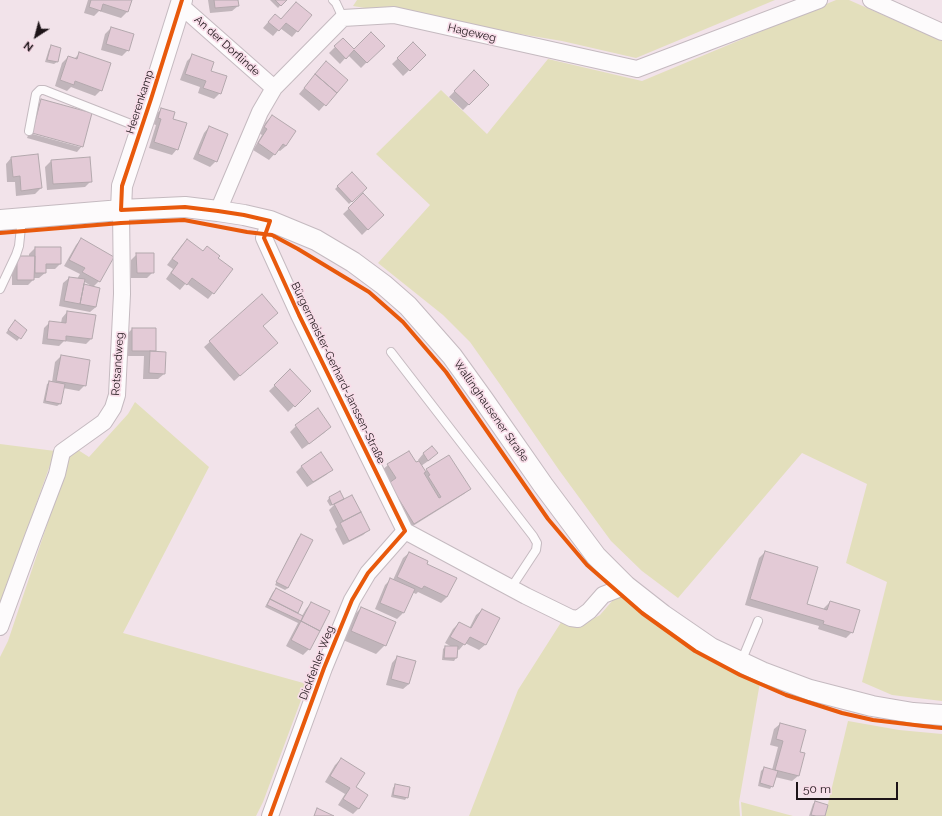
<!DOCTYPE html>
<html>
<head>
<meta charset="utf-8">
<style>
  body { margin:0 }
  #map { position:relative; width:942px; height:816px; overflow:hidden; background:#f2e3ea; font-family:Raleway,sans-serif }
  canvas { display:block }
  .north { position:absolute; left:16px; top:16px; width:40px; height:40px; -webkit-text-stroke:3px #f8dde9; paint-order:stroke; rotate:216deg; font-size:11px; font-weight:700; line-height:16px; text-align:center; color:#1d1418 }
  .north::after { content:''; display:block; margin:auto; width:14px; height:18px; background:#1d1418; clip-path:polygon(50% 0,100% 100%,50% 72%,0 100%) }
  .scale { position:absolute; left:796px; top:782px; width:102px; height:18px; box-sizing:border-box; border:2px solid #1d1418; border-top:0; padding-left:5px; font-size:12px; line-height:14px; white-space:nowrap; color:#1d1418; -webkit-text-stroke:3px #f8dde9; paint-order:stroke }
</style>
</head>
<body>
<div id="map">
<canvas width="942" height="816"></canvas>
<div class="north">N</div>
<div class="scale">50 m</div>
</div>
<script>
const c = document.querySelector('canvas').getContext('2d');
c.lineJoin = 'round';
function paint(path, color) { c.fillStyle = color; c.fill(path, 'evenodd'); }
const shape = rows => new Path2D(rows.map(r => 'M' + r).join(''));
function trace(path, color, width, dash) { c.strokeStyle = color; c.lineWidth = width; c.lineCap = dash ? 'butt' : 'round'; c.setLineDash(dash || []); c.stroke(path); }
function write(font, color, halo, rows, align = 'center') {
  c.font = font + ' Raleway,sans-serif'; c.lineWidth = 3.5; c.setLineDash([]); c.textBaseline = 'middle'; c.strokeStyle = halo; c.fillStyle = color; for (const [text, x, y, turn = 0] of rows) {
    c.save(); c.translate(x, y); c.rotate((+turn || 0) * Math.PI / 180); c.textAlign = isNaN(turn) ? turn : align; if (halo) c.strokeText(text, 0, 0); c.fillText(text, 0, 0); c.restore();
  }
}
paint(shape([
  [357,0,775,0,636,58,562,41,353,6],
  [836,0,849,0,942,41,942,701,892,695,862,682,887,582,846,563,867,484,802,453,678,598,642,571,611,541,559,470,499,383,470,342,443,315,378,263,430,205,376,154,441,90,487,134,548,59,642,81],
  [135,402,209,467,123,633,307,684,263,802,256,816,0,816,0,657,8,641,70,456,75,448,89,457,128,414],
  [0,444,55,451,0,606],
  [635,589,762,671,739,802,740,816,469,816,518,690,567,613,589,621,600,615,613,600],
  [848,721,899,730,942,734,942,816,825,816],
  [741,802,793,816,742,816]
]), '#e3dfbc');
paint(shape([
  [88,0,131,0,127,12,121,18,99,11,94,16,84,13],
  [208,0,237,0,238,6,232,11,210,13],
  [270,0,285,0,278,8],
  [311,15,292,37,280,28,273,36,263,28,269,21],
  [111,28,128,50,122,56,101,50,105,34],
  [371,34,383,46,361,68,348,55,340,64,329,53,343,39,354,50],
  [413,44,425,55,403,76,392,64],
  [51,47,60,49,57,62,54,64,45,62,49,49],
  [80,53,101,90,95,96,71,87,67,91,55,86,62,63,68,57,74,59],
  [193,55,210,71,220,93,214,99,198,93,200,87,180,80,187,61],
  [321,68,347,80,319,111,299,94],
  [474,71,488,85,463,110,449,97],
  [42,100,82,146,77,152,27,138,29,133,80,147,80,145,29,131,36,106],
  [162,109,172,120,177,149,172,155,149,148,156,125,153,124,156,114],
  [272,116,286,146,280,151,278,150,269,160,253,150,262,135,259,133,266,122],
  [209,127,216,161,210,167,193,159,204,133],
  [11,158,41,188,35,194,16,196,15,182,7,182,6,164],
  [51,161,91,181,85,187,47,190,45,167],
  [352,173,366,188,349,204,335,189],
  [363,195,382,215,362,235,343,214],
  [81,239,99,281,93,287,83,281,83,285,96,307,90,312,59,306,63,283,69,278,77,279,80,274,64,266,76,245],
  [187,240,203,252,217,258,213,293,208,299,186,283,180,290,166,279,173,269,167,265,181,246],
  [35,248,60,264,55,269,45,269,45,273,39,278,33,278,33,280,28,285,12,285,12,262,29,257,29,254],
  [137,254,153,272,147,278,131,278,131,260],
  [262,295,262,327,271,348,234,381,204,347],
  [67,312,91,339,86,344,64,341,59,346,42,344,44,328,50,322,61,323,62,318],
  [12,324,26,330,17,341,6,333],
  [132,329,155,329,155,352,164,374,158,379,143,379,144,356,126,356,126,335],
  [61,356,85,385,79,391,63,388,60,404,57,406,43,403,47,384,50,382,52,382,55,362],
  [290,371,309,391,288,412,269,391],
  [318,409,330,427,324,433,302,449,290,432,296,426],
  [432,448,431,459,421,466,424,472,427,470,470,489,464,494,408,529,382,470,388,465,416,464,419,462,418,460,423,454],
  [302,466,331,470,326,475,307,487,296,472],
  [340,493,340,502,352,496,369,530,363,535,343,545,335,529,337,527,329,510,335,504,330,506,327,501,329,498],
  [301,535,311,541,288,588,285,590,275,585,298,538],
  [765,552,806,605,823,610,824,608,830,602,852,632,846,638,818,629,819,626,745,605,759,558],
  [409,553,425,564,455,579,447,597,441,603,418,592,416,594,412,592,403,613,397,619,375,609,385,585,391,579,393,580,403,558],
  [276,589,302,603,297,614,302,616,306,609,311,603,309,649,303,655,286,646,298,623,265,607,273,592],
  [361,608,385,645,376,654,343,640,352,617],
  [482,610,499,619,485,645,479,650,465,643,459,650,457,649,456,658,454,661,442,660,443,649,445,647,452,647,445,643,453,629,459,623,469,629,476,615],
  [397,657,409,684,403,689,386,685,392,663],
  [780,724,799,752,798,776,792,781,775,777,772,786,770,789,758,786,761,771,764,768,772,770,778,747,770,745,774,729],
  [341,759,355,788,359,808,353,814,338,805,345,794,325,782,335,765],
  [395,785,407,797,405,800,391,797,393,788],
  [815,802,824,816,809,816,813,804]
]), '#0003');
const building = shape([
  [91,0,132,0,128,12,103,4,101,11,89,7,91,0],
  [214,0,238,0,239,6,215,8,214,0],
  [275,0,287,0,281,6,275,0],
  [296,2,312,15,298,32,286,23,279,31,268,22,275,14,281,19,296,2],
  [111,27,134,34,129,51,106,44,111,27],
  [371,32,385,46,367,63,354,50,346,59,334,46,343,38,354,49,371,32],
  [413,42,426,55,410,71,397,58,413,42],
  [51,45,61,48,58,62,47,60,51,45],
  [79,52,111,63,102,91,75,81,74,85,60,80,68,56,77,59,79,52],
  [192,54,214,62,211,71,227,76,221,94,203,88,206,81,185,74,192,54],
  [326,61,348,80,337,93,315,74,326,61],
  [474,70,489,85,469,105,454,91,474,70],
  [315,74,337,93,326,106,304,88,315,74],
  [41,99,92,113,83,147,32,133,41,99],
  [161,108,175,112,173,119,187,123,178,150,154,142,161,119,158,118,161,108],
  [272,115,296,131,286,146,283,144,275,155,258,143,267,129,264,127,272,115],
  [209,126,228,134,217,162,198,154,209,126],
  [38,154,42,188,21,191,20,176,13,177,11,157,38,154],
  [90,157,92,182,53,184,51,160,90,157],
  [352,172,367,188,352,202,337,186,352,172],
  [363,193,384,215,368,230,348,208,363,193],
  [81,238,114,257,100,282,82,272,85,268,69,260,81,238],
  [187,239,203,251,207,246,220,256,218,258,233,269,214,294,192,278,187,285,171,273,178,263,172,259,187,239],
  [35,247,61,247,61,264,46,264,46,273,35,273,35,247],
  [136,253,154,253,154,273,137,273,136,253],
  [17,256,35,256,34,280,17,280,17,256],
  [69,277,85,279,80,304,64,301,69,277],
  [84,284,100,288,96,307,80,304,84,284],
  [262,294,278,313,263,326,278,343,240,376,209,341,262,294],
  [67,311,96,315,92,339,66,336,66,341,47,339,49,321,66,323,67,311],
  [15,320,27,330,21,339,8,330,15,320],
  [132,328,156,328,156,351,132,351,132,328],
  [150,351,166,352,165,374,149,373,150,351],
  [61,355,90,360,86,386,56,381,61,355],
  [290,369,311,391,295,407,274,385,290,369],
  [49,381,65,384,61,404,45,401,49,381],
  [318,408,331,427,309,444,295,425,318,408],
  [432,446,438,453,428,461,423,453,432,446],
  [409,451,416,462,419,461,426,472,424,473,439,498,441,497,428,476,430,475,426,469,449,455,471,489,414,524,389,483,396,478,387,464,409,451],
  [321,452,333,470,313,482,301,466,321,452],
  [340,491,344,499,332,505,329,497,340,491],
  [352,495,361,512,343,521,334,504,352,495],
  [361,512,370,530,349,541,340,523,361,512],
  [301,534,313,540,288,588,276,582,301,534],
  [765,551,818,567,807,604,827,610,830,601,860,610,853,633,823,624,824,621,750,599,765,551],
  [409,552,428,561,427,564,457,578,447,597,424,586,422,589,397,577,409,552],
  [390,578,415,589,404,613,380,603,390,578],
  [276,588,303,602,298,613,270,599,276,588],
  [270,599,303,616,301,621,267,605,270,599],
  [311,602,330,611,320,631,301,621,311,602],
  [361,607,396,622,386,646,351,631,361,607],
  [482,609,500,618,486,645,470,637,465,645,450,637,459,622,471,628,482,609],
  [301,621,320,631,310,650,291,640,301,621],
  [445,646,458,646,457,658,444,658,445,646],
  [397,656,416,661,409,684,391,679,397,656],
  [780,723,806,730,800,752,805,753,799,776,775,770,783,741,776,739,780,723],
  [341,758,365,773,356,787,368,795,359,809,343,799,350,788,330,776,341,758],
  [764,767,778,771,773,787,760,783,764,767],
  [395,784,410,787,408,798,393,795,395,784],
  [815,801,828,805,825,816,816,816,811,815,815,801],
  [317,808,334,816,314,816,317,808]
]);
paint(building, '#e3cad6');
trace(building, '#b3a8ad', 1);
const service = shape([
  [333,0,336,3,343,18],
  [29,131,36,94,40,90,44,90,141,128],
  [0,289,16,255,19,246,22,218],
  [391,352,533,536,537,543,536,550,511,588],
  [741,662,758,621]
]);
const minor = shape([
  [871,0,942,32],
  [180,5,274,88],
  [218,211,260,112,274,88,343,18,394,15,637,69,819,0],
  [270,221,264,238,299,315,405,531,526,596,571,618,578,619,589,611,603,595,626,586],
  [0,627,33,537,57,474,62,452,104,422,113,408,117,395,122,294,121,210],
  [270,816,324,668,352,600,368,573,405,531]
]);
const tertiary = shape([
  [121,210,122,186,151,99,182,0],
  [0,220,121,210,185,207,218,211,244,215,270,221,316,240,353,262,384,285,408,306,452,356,483,399,543,485,596,556,626,586,663,615,711,648,762,672,810,690,872,706,913,713,942,715]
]);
trace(service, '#c5bac0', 10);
trace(minor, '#c5bac0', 18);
trace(tertiary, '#c5bac0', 22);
trace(service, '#fdfbfc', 8);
trace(minor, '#fdfbfc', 16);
trace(tertiary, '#fdfbfc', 20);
trace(shape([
  [182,0,151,99,122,186,121,210,185,207,218,211,244,215,270,221,264,238,299,315,405,531,368,573,352,600,324,668,270,816],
  [0,233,121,223,184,220,247,232,272,235,298,249,369,292,403,322,446,372,548,519,587,565,642,613,695,651,740,675,786,695,842,713,873,720,923,726,942,728]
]), '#e8590c', 4);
write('11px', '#1d1418', '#f8dde9', [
  ["Hageweg",472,33,13],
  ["An der Dorflinde",227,46,42],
  ["Heerenkamp",140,102,-72],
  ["Rotsandweg",118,364,-86],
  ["Bürgermeister-Gerhard-Janssen-Straße",338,373,64],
  ["Wallinghausener Straße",491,411,55],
  ["Dickfehler Weg",317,663,-69]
]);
</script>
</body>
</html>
